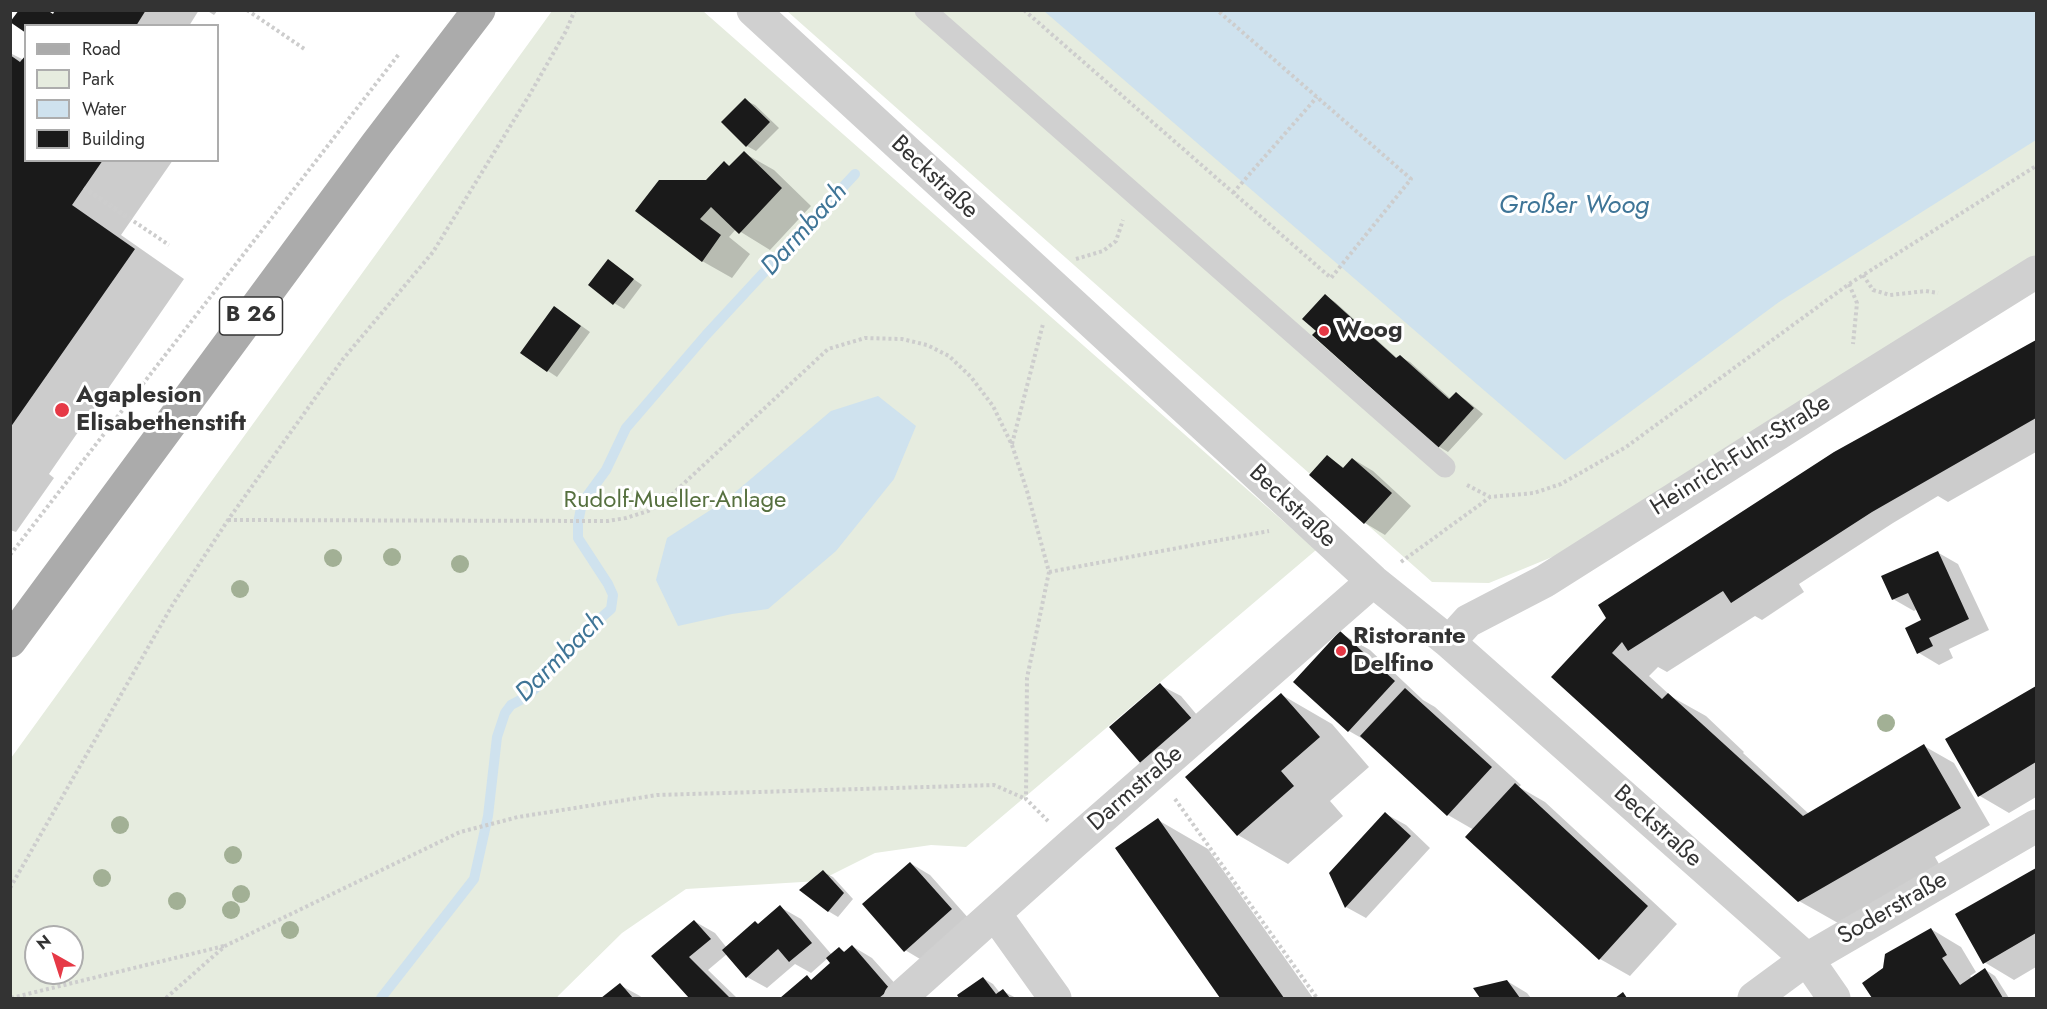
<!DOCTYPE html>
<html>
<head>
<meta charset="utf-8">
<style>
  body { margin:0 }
  #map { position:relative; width:2047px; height:1009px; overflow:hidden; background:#fff; font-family:Jost,sans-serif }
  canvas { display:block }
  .frame { position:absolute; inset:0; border:12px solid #333; pointer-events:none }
  .legend { position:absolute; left:24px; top:24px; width:195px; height:138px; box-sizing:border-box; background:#fff; border:2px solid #adadad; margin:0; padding:8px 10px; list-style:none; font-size:18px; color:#333 }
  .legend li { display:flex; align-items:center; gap:12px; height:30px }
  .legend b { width:30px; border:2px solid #adadad }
  .north { position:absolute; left:24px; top:925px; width:60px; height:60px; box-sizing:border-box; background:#fff; border:2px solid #adadad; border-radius:50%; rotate:321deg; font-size:16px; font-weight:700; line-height:24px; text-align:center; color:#333 }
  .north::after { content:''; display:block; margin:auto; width:21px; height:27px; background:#e63946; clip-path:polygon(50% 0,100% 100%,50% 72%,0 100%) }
</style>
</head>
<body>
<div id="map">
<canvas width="2047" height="1009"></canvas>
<div class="frame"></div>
<ul class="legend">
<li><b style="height:8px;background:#ababab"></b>Road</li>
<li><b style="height:16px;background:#e6ecdf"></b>Park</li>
<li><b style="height:16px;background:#cfe2ee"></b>Water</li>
<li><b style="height:16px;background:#1a1a1a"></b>Building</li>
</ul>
<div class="north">N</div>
</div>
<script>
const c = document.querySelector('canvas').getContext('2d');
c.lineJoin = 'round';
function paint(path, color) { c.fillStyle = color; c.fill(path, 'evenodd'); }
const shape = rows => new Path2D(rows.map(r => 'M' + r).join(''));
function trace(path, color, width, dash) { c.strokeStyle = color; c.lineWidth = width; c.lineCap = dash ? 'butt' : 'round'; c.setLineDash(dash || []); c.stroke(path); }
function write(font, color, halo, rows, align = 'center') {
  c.font = font + ' Jost,sans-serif'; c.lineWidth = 6; c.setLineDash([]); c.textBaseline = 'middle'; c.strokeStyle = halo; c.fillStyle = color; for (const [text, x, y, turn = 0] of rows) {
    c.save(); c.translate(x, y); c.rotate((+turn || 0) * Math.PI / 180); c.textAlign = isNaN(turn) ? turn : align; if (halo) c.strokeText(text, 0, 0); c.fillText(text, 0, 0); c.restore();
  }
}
paint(shape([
  [552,11,703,11,1316,550,966,847,931,845,875,853,819,881,686,889,622,933,558,996,557,998,11,998,11,758],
  [36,937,72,937,72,973,36,973],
  [787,11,2036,11,2036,262,1579,546,1489,583,1432,582]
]), '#e6ecdf');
paint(shape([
  [1044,11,2036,11,2036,140,1779,302,1565,460],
  [878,396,916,426,894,479,836,551,768,609,732,614,678,626,656,580,667,538,726,500,831,411]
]), '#cfe2ee');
paint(shape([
  [47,10,54,15,57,10,199,10,189,26,26,26,13,22],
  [206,10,218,10,214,15],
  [10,53,24,60,26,160,173,160,121,235,184,279,49,474,54,478,16,532,10,530],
  [745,100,755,105,779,128,756,151,747,146],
  [744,153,774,170,811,206,770,250,736,229,729,237,750,254,732,278,702,261,637,211,707,182,724,163,730,166],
  [608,261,642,285,624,309,614,303],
  [1325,296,1335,302,1398,359,1400,357,1410,362,1451,399,1456,394,1466,400,1483,414,1448,452,1438,446,1318,331],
  [555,307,590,332,557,377,548,371],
  [2036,341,2036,452,1948,502,1938,496,1893,523,1799,584,1804,592,1762,620,1755,616,1667,672,1658,667,1649,676,1672,697,1706,716,1744,752,1743,753,1809,814,1924,746,1954,763,1990,825,1935,857,1939,864,1838,923,1799,901,1554,677,1982,372],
  [1328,457,1344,468,1353,459,1373,471,1411,506,1385,535,1365,523,1311,475],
  [1937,552,1958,564,1989,630,1949,649,1953,658,1939,665,1919,653,1923,621,1917,609,1914,611,1893,599],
  [1340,633,1370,650,1423,700,1435,707,1521,785,1519,787,1545,802,1677,924,1630,976,1600,959,1467,837,1474,830,1448,815,1370,743,1349,731],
  [1160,685,1181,696,1213,734,1164,776],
  [2036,688,2036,797,2009,813,1980,796,1947,740],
  [1282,695,1332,724,1369,767,1330,801,1343,816,1288,864,1238,835],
  [1386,814,1406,825,1430,848,1366,918,1346,907,1331,873],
  [1158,820,1208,849,1313,998,1222,998,1117,848],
  [910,863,930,875,971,921,925,962,905,950],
  [2036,869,2036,967,2014,980,1984,962,1957,915],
  [823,872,833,877,853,899,838,917,828,911],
  [780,907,801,919,832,955,839,949,845,952,852,946,872,958,908,998,782,998,807,977,813,981,833,963,828,958,811,973,795,964,767,988,747,977,727,954,708,970,737,998,691,998,653,956,694,921,715,933,727,948,759,925],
  [1931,929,1961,947,1976,972,1970,976,1973,979,1986,970,1995,976,2009,998,1874,998,1864,983,1883,970],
  [983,978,993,984,1000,993,1003,991,1016,998,961,998,959,996],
  [1507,981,1527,993,1531,998,1482,998,1476,989],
  [620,985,640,996,642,998,603,998]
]), '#0003');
trace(shape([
  [381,998,474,879,488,816,497,737,505,713,511,705,526,697,540,684,557,660,578,638,611,609,613,595,608,584,578,538,578,523,582,503,606,470,626,428,706,335,855,174]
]), '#cfe2ee', 10);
paint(shape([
  [19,10,47,10,53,14,55,10,146,10,136,26,26,26,26,33,10,22],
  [10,55,20,62,26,55,26,160,103,160,72,205,135,249,10,428],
  [745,98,770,122,746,147,721,122],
  [744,151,782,188,739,234,711,207,700,219,721,235,702,262,635,211,659,180,706,180,724,161,729,166],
  [608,259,634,279,613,305,588,285],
  [1325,294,1396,358,1400,355,1449,399,1456,392,1474,408,1438,448,1312,335,1316,331,1302,319],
  [554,306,581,326,547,372,520,353],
  [2036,340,2036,418,1872,512,1731,603,1723,591,1628,651,1622,642,1612,653,1662,699,1668,693,1803,816,1924,744,1961,808,1798,902,1551,677,1606,618,1598,605,1834,452],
  [1327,455,1343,468,1352,458,1392,493,1364,524,1309,475],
  [1938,551,1969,619,1929,638,1933,646,1917,654,1905,628,1921,620,1908,593,1892,600,1881,576],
  [1340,631,1395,681,1348,732,1293,682],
  [1160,683,1194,721,1142,765,1109,727],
  [2036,686,2036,762,1978,797,1945,739],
  [1405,688,1492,767,1447,816,1360,736],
  [1281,693,1320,737,1281,771,1294,786,1237,836,1185,777],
  [1515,783,1648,906,1599,960,1465,837],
  [1385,812,1411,836,1345,908,1329,873],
  [1158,818,1284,998,1220,998,1115,848],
  [910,862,952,909,904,952,862,904],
  [2036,868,2036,933,1983,964,1955,914],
  [823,870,844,893,828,912,799,890],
  [780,905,812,943,789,962,778,949,746,978,722,950,755,921,758,924],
  [694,920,711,939,689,957,730,998,689,998,651,956],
  [1931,928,1947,955,1942,958,1960,985,1985,968,2003,998,1872,998,1862,983,1883,968,1885,954],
  [852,945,890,989,879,998,780,998,807,975,811,980,830,963,826,958,839,947,844,952],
  [983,977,996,994,1003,989,1010,998,959,998,957,995],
  [1507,980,1520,998,1480,998,1473,988],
  [620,983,633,998,601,998],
  [1623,992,1627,998,1615,998]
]), '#1a1a1a');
trace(shape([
  [247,10,306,50],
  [1024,10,1331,278,1411,179,1217,10],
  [84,188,169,245],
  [1233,193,1317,97],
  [1076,259,1103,251,1116,241,1123,220],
  [1863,275,1873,290,1890,295,1926,291,1938,293],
  [1849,284,1857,303,1853,344],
  [1012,444,1043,324],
  [1467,485,1490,497,1534,493,1561,484,1626,447,1849,284,2036,166],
  [228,520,608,521,626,518,648,511,665,501,828,349,865,338,902,339,927,345,949,356,971,377,993,406,1012,445,1027,491,1049,572,1027,678,1026,799,1048,821],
  [10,555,399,54],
  [1401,562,1489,498],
  [1049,572,1269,531],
  [1175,799,1317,998],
  [10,888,173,604,228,520,343,359,433,252,530,94,566,31,575,10],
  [11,998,224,946],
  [166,998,225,946,460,832,518,817,657,795,994,785,1026,799]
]), '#cdcdcd', 4, [3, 3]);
trace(shape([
  [925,10,1445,467]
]), '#d0d0d0', 21);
trace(shape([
  [753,10,1373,581,1449,642,1807,959,1834,998],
  [1449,642,1468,621,1545,581,1850,388,2036,272],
  [995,914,1055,998],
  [900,998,1072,844,1373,581],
  [1754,998,1807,959,2036,826]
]), '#d0d0d0', 33);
trace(shape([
  [10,641,376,145,479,10]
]), '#ababab', 33);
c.fillStyle = '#a2b095';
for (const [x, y] of [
  [392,557],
  [333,558],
  [460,564],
  [240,589],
  [1886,723],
  [120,825],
  [233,855],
  [102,878],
  [241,894],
  [177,901],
  [231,910],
  [290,930]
]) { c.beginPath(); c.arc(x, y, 9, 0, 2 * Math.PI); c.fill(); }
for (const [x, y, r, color] of [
  [1324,331,6,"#e63946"],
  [62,410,8,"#e63946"],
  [1341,651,6,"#e63946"]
]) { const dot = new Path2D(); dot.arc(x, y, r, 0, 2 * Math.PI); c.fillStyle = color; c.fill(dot); trace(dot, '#fff', 2); }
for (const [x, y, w] of [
  [251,316,63]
]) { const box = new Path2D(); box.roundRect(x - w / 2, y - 19, w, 38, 4.5); c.fillStyle = '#fff'; c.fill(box); trace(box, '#333', 1.5); }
write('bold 22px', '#333', null, [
  ["B 26",251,316]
]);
write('24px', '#333', '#fff', [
  ["Beckstraße",934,178,43],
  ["Heinrich-Fuhr-Straße",1741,456,-32],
  ["Beckstraße",1292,507,43],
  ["Darmstraße",1136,789,-41],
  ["Beckstraße",1657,827,42],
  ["Soderstraße",1893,909,-30]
]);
write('bold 24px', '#333', '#fff', [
  ["Woog",1336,331],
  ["Agaplesion",76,396],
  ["Elisabethenstift",76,424],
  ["Ristorante",1353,637],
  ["Delfino",1353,665]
], 'left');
write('24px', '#56703f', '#fff', [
  ["Rudolf-Mueller-Anlage",675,501]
]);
write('italic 26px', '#3f7597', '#fff', [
  ["Großer Woog",1574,207],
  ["Darmbach",805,230,-48],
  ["Darmbach",561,658,-45]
]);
</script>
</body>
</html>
